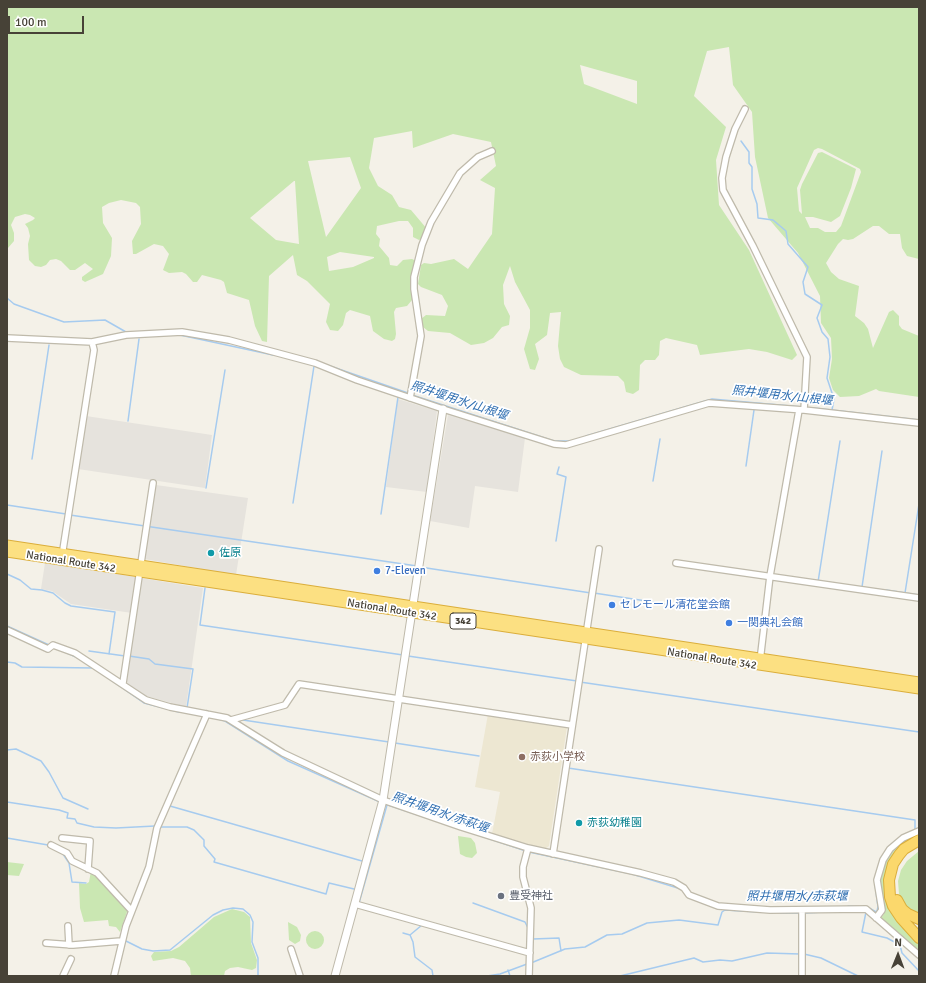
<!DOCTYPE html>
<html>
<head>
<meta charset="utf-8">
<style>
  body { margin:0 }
  #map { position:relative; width:926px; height:983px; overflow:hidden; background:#f4f1e8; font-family:Signika,sans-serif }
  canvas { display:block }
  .frame { position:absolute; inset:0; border:8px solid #474237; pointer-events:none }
  .north { position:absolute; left:878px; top:935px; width:40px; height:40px; -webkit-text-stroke:3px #fff; paint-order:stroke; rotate:1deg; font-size:11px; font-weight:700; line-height:16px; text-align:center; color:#474237 }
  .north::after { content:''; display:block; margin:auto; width:14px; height:18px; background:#474237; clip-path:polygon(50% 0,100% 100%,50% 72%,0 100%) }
  .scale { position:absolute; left:8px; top:16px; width:76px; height:18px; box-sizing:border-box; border:2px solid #474237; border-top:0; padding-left:5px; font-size:12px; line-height:14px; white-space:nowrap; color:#474237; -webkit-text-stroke:3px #fff; paint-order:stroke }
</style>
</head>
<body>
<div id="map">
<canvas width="926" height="983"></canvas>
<div class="frame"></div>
<div class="north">N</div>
<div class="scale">100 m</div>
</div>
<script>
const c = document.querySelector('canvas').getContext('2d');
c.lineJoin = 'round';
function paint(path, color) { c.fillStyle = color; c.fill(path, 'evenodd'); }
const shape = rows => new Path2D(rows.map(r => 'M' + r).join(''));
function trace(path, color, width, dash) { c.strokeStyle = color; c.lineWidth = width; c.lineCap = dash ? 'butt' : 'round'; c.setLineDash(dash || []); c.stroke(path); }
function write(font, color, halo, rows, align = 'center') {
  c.font = font + ' Signika,"Noto Sans JP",sans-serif'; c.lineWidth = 3.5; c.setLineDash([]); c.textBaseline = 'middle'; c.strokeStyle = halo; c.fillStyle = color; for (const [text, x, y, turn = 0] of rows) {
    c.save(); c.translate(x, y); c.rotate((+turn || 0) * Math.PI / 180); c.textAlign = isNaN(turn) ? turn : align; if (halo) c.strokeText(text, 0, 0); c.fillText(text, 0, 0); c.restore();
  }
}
paint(shape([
  [398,399,437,411,427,492,386,487],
  [448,415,525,438,518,492,475,486,469,528,430,521],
  [86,416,212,435,205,488,78,469],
  [156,485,248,498,236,575,144,559],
  [45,563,136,577,132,613,71,604,52,591,41,589],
  [141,578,203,588,186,707,146,696,126,682]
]), '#e6e3dd');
paint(shape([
  [488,714,567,727,549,846,545,849,492,834,500,792,475,787]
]), '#ede7d2');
paint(shape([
  [7,7,919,7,919,259,907,256,902,248,900,234,889,234,879,226,873,226,853,239,848,240,843,239,838,244,826,263,831,272,839,279,859,286,855,316,864,323,868,329,873,348,889,312,893,310,899,316,899,325,902,329,919,336,919,397,879,391,876,389,859,396,840,397,833,390,829,378,832,359,831,338,821,323,820,296,798,253,768,218,755,157,752,112,733,85,729,47,707,51,694,96,726,127,716,160,719,205,749,250,797,355,792,360,767,352,749,349,700,355,697,345,666,338,660,341,659,355,655,360,645,360,640,365,639,390,633,394,626,392,624,382,618,376,581,375,564,367,560,359,558,346,561,312,550,313,547,335,535,344,539,359,535,370,530,369,524,349,530,328,530,310,515,282,510,266,503,285,504,304,510,316,509,325,502,327,493,338,484,343,471,345,450,333,428,331,423,327,421,319,426,315,445,316,448,306,442,295,421,287,418,284,421,265,424,263,431,264,454,259,468,269,492,234,495,188,480,180,496,166,491,142,453,134,413,148,412,131,374,138,369,168,378,186,392,195,399,207,411,210,427,229,423,238,419,240,413,237,413,228,408,221,399,221,377,226,376,234,380,239,379,246,389,258,390,265,397,266,403,260,412,259,416,261,411,283,412,300,407,306,396,308,394,312,396,334,395,339,392,341,384,339,373,331,370,316,350,310,346,313,343,325,338,331,330,330,326,322,330,304,307,281,297,275,293,255,269,276,267,342,262,341,255,326,249,300,227,293,224,282,221,280,202,275,197,282,193,282,186,274,182,272,169,273,163,270,169,254,163,246,154,244,136,254,133,254,132,241,141,224,140,207,136,203,121,200,109,203,102,207,103,223,112,238,111,256,103,274,85,282,82,280,82,277,93,269,85,263,75,270,70,270,61,261,56,259,50,260,46,265,41,267,35,266,29,260,28,244,30,236,28,228,25,224,33,220,35,218,30,215,25,214,15,217,11,225,14,233,14,241,8,248,7,255],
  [580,65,637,81,637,104,584,84],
  [818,148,822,149,860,169,861,172,841,226,836,232,825,232,818,228,810,228,805,217,813,217,831,222,840,216,851,188,856,169,822,152,818,153,802,184,800,190,802,214,799,211,797,188,814,150],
  [350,157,361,188,326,237,308,161],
  [294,181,295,181,299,244,276,240,250,218],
  [340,252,374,257,374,258,353,267,329,271,327,257],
  [919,834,886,872,884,885,886,900,893,915,919,943,919,952,881,918,884,914,884,908,879,882,883,864,891,852,909,837],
  [458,836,471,838,475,843,477,853,472,858,466,857,460,854],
  [919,851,919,915,910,911,905,905,899,894,898,881,901,870,907,861],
  [7,862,24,864,19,876,7,875],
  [91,871,128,909,120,932,116,927,109,926,108,920,84,922,80,908,79,883,86,884,89,882],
  [232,909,244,912,250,917,251,943,257,960,256,968,252,970,238,967,230,968,225,971,224,976,191,976,190,968,185,961,173,958,153,961,151,956,154,952,171,951,179,947,214,917],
  [288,922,297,927,301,935,300,941,295,944,289,940],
  '306 940a9 9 0 1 1 18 0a9 9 0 1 1-18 0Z'
]), '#cae7b2');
trace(shape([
  [741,141,749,152,749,163,752,167,752,189,757,204,758,218,773,220,786,231,788,244,808,267,803,282,805,294,822,305,817,318,822,332,828,339,830,357,827,378,834,399,832,410],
  [7,298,14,304,64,322,105,320,126,332],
  [180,335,273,355],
  [327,365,408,393],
  [412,395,554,441,571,441],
  [814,408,919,420],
  [128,421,139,339],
  [586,436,712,399,802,407],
  [32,459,49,345],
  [746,466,754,410],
  [653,481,660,439],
  [206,488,225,370],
  [293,503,314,366],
  [7,505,66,514],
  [381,514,398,397],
  [70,515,417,566],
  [556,541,566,477,557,474,559,467],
  [420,567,591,593],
  [7,574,20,580,31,589,42,590,53,593,65,603,71,606,115,612,109,654],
  [818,582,840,441],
  [862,587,882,451],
  [205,588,200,625,403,655],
  [886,590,919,595],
  [594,593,679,606],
  [905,593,919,504],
  [7,626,49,645],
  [89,651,125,656],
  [65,652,78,658],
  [129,656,149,659,155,664,193,669,187,708],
  [408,656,577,681],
  [7,662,15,663,22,667,94,668],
  [108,678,144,703,179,712],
  [580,682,919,732],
  [218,719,225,721,288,761,380,802],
  [243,720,389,742],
  [395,743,479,756],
  [7,750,16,749,41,761,49,772,63,798,88,809],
  [568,768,915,820,915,830],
  [7,802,59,810,68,813,67,818,75,819,77,823,94,827,116,828,155,826],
  [385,804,526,851],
  [170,806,362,861],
  [159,827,187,827,194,830,204,840,204,846,215,859,214,862,326,894,329,883,354,889],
  [7,838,48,845],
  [529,852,632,874,681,889],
  [63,854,69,863,72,882,86,883],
  [875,884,878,907,877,911],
  [359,903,387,805],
  [473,903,525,922,528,928],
  [848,906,866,907],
  [869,908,878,913],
  [866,912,862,932,887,938,900,945,902,953,919,971],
  [780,913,800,913],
  [804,913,824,912],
  [403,933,410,935,413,942,415,957,432,970,433,976],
  [410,935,422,925],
  [533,939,559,938,561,951],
  [126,941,142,949,153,951,170,950,213,915,223,910,233,908,243,909,250,915,253,922,252,942,258,958,258,976],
  [804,954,821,958,858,976],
  [531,963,565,949,585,947,607,935,622,934,647,923,679,920,718,925,722,912,725,910,760,912],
  [508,970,510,976],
  [487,976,500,974,527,964],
  [620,976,694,958,703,962,720,960,732,961,767,953,800,954]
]), '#a6cbef', 1.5);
const minor = shape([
  [745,109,735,129,726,157,722,178,723,190,753,246,807,357,804,410],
  [7,338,92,342,126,335,182,332,229,340,315,363,357,380,443,409,554,444,566,445,709,403,804,410,919,423],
  [410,398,421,336,414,289,414,277,422,245,431,222,460,173,478,157,492,151],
  [62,556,94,350,92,342],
  [676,563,919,598],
  [7,630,48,649,53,645,75,653,146,700,170,707,227,718,283,753,383,800,461,827,528,848,641,873,674,882,684,888,689,895,718,906,770,910,866,909,919,955],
  [760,661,770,576,799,410],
  [123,683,153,483],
  [231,720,285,705,299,684,572,725],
  [62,838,90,841,88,869],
  [51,845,67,853,72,861,97,873,131,910],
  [528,848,523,867,523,877,531,908,529,976],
  [553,854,599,549],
  [355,904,530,953],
  [802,911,802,976],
  [876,918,882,910,877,880,883,860,890,849,903,838,919,831],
  [68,926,69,945],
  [46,943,73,945,121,941],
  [291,949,300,976],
  [63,976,71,959],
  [114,976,126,926,149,867,157,828,207,714]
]);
const tertiary = shape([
  [335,976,383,800,443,409]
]);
const trunk = shape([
  [7,545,919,682],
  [7,552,919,689]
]);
const motorway = shape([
  [919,840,904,849,899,855,893,864,889,880,890,897,893,906,901,918,919,938],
  [897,900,902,909,908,914,919,919]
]);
trace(minor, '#bfbaab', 8);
trace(tertiary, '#bfbaab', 9);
trace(trunk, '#dbae3b', 11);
trace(motorway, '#dbae3b', 12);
trace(minor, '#fff', 5.5);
trace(tertiary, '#fff', 7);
trace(trunk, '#fce082', 9);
trace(motorway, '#fbd86c', 10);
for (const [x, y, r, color] of [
  [211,553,4,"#0f9aa8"],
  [377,571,4,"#3f7fe0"],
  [612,605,4,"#3f7fe0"],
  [729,623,4,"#3f7fe0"],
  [522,757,4,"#8d6e63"],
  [579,823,4,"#0f9aa8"],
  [501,896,4,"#6b7280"]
]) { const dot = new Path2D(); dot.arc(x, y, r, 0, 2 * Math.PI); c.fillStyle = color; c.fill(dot); trace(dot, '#fff', 1.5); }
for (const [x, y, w] of [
  [463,621,26]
]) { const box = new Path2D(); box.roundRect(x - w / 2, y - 8, w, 16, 3); c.fillStyle = '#fff'; c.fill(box); trace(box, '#474237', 1); }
write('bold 10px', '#474237', null, [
  ["342",463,621]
]);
write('11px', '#0d838f', '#fff', [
  ["佐原",219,553],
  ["赤荻幼稚園",587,823]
], 'left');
write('11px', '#474237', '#fff', [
  ["National Route 342",71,562,9],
  ["National Route 342",392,610,9],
  ["National Route 342",712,659,9]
]);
write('11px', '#366cbe', '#fff', [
  ["7-Eleven",385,571],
  ["セレモール清花堂会館",620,605],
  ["一関典礼会館",737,623]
], 'left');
write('11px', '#785e54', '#fff', [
  ["赤荻小学校",530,757]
], 'left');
write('11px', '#5b616d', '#fff', [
  ["豊受神社",509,896]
], 'left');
write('italic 12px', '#3170b2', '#fff', [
  ["照井堰用水/山根堰",782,396,6],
  ["照井堰用水/山根堰",459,401,18],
  ["照井堰用水/赤萩堰",440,813,19],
  ["照井堰用水/赤萩堰",797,897]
]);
</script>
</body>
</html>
